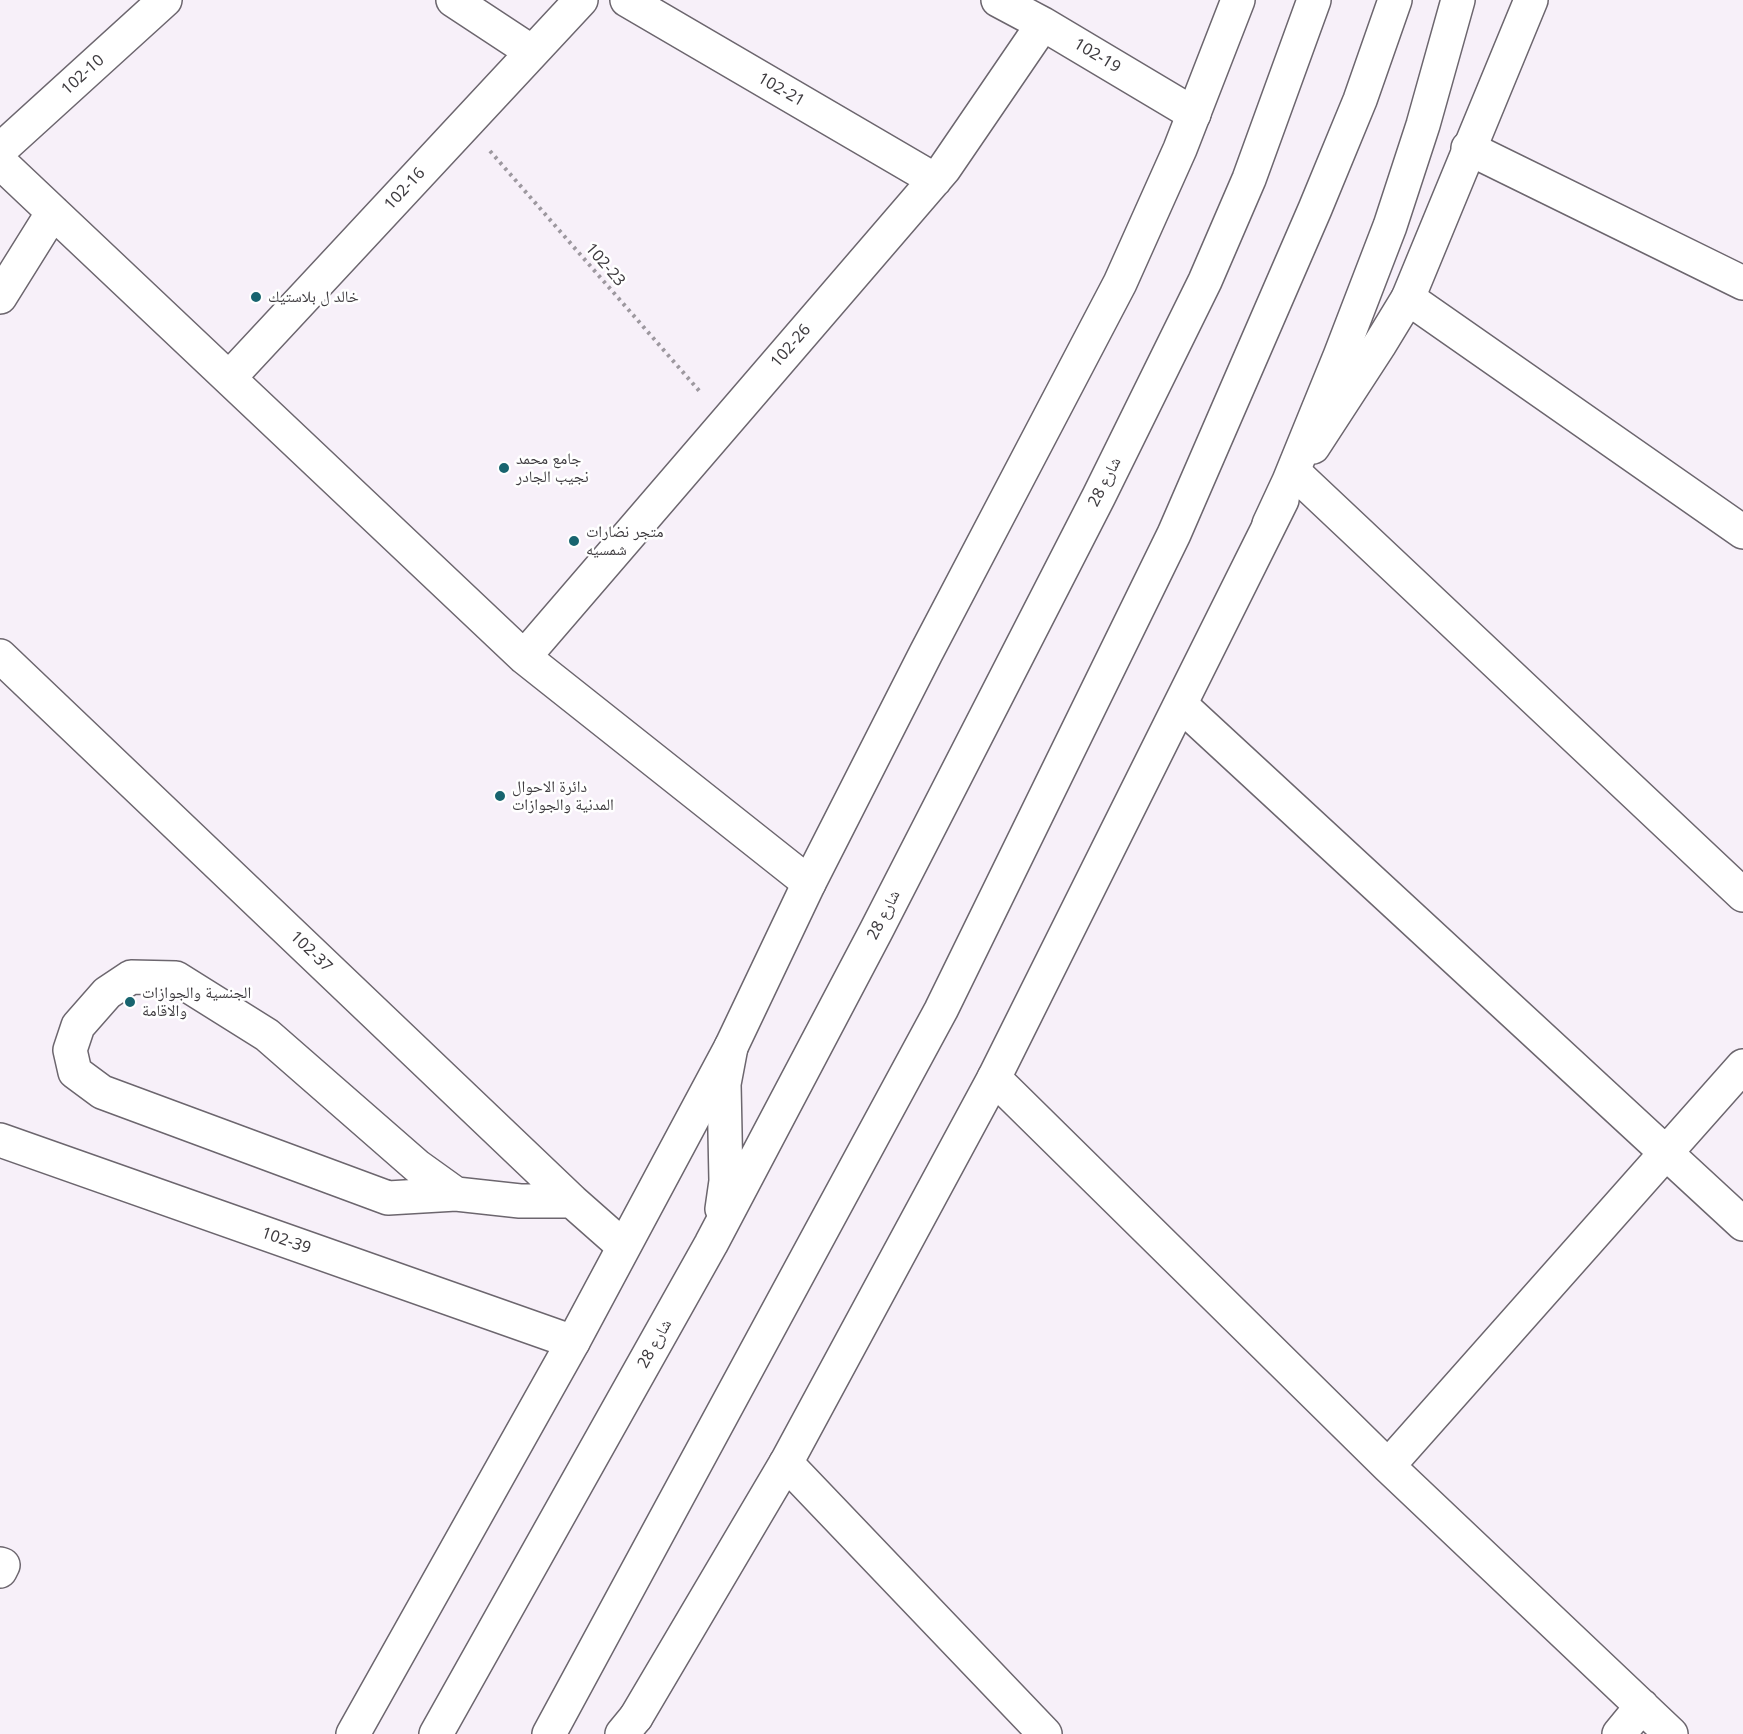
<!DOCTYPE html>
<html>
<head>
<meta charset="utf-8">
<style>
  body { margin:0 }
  canvas { display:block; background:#f7f0f9 }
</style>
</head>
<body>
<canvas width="1743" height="1734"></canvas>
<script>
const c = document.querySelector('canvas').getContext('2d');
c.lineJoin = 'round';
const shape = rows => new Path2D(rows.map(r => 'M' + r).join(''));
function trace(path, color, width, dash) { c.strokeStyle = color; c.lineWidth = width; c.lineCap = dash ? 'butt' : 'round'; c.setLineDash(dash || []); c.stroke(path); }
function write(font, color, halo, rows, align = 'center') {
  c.font = font + ' "Noto Sans","Noto Naskh Arabic",sans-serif'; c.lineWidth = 5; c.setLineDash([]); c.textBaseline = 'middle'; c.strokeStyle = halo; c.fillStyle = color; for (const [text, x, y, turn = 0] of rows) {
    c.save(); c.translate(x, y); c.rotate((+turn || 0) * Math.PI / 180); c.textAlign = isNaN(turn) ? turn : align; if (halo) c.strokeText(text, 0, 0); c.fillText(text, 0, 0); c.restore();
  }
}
const minor = shape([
  [453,0,532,52],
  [627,0,935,180],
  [998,0,1043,24,1194,114],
  [1468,148,1743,283],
  [0,150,165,0],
  [0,162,524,657,809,883],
  [0,297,53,212],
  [1408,298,1743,532],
  [229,378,581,0],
  [1296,474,1743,895],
  [0,656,572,1201,623,1246],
  [524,657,944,169,1043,24],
  [1181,705,1743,1224],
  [994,1078,1388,1466,1671,1734],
  [0,1140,573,1342],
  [456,1194,417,1166,267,1035,176,978,131,977,107,993,78,1026,70,1050,75,1072,102,1092,388,1198,456,1194,520,1201,572,1201],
  [786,1463,1045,1734],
  [1388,1466,1743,1066],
  [0,1564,3,1565,0,1571],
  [1619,1734,1642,1706]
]);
const major = shape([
  [1313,447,1380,344,1408,298,1531,0],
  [636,1717,786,1463,994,1078,1282,500],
  [353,1734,573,1342,731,1047,809,883,926,653,1120,283,1180,149,1238,0]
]);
const highway = shape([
  [1269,524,1289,481,1340,356,1390,226,1423,125,1458,0],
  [722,1209,726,1181,724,1084,731,1047],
  [436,1734,711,1244,876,931,1099,496,1205,281,1249,179,1314,0],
  [549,1734,941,1010,1174,534,1315,209,1360,100,1395,0],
  [622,1734,636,1717]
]);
trace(minor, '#6c666e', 36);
trace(major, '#6c666e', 36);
trace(highway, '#6c666e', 36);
trace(shape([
  [490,151,702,394]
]), '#9d989f', 4, [3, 4.5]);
trace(minor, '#fff', 33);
trace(major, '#fff', 33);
trace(highway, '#fff', 33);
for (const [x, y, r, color] of [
  [256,297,6,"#18646f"],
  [504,468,6,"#18646f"],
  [574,541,6,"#18646f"],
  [500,796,6,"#18646f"],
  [130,1002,6,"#18646f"]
]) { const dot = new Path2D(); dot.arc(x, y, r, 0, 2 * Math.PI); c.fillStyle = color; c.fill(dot); trace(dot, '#fff', 2); }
write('16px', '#3e3b3f', '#fff', [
  ["102-19",1097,56,31],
  ["102-10",83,75,-42],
  ["102-21",781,90,30],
  ["102-16",405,189,-47],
  ["102-23",605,265,49],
  ["102-26",791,346,-49],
  ["شارع 28",1105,482,-63],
  ["شارع 28",884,915,-63],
  ["102-37",311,952,44],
  ["102-39",286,1241,19],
  ["شارع 28",655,1344,-61]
]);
write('16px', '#3e3b3f', '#fff', [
  ["خالد ل بلاستيك",268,297],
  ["جامع محمد",516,459],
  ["نجيب الجادر",516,477],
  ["متجر نضارات",586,532],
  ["شمسيه",586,550],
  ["دائرة الاحوال",512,787],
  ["المدنية والجوازات",512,805],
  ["الجنسية والجوازات",142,993],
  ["والاقامة",142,1011]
], 'left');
</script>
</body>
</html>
